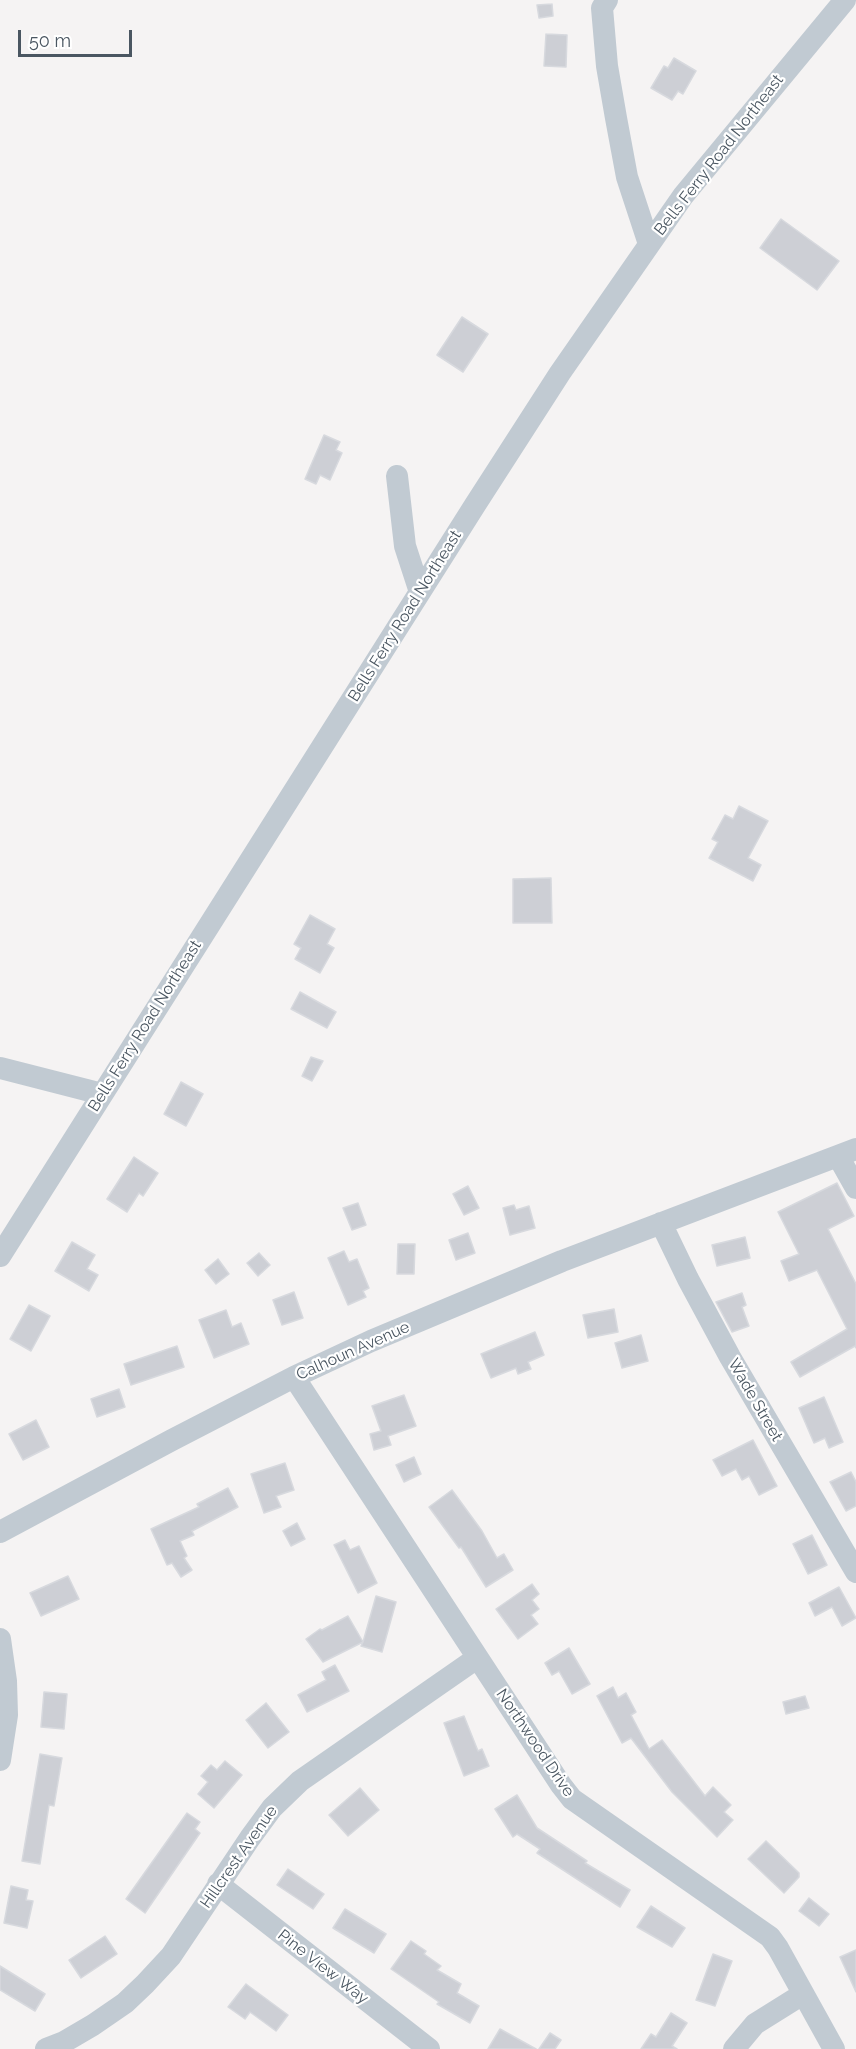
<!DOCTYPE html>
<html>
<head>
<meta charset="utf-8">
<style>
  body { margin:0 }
  #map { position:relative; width:856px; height:2049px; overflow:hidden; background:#f5f3f3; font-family:Raleway,sans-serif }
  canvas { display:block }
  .scale { position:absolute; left:18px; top:30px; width:114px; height:27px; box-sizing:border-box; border:3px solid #4a5661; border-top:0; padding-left:8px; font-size:18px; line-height:21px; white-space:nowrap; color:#4a5661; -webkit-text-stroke:4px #fff; paint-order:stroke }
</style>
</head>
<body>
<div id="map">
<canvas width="856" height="2049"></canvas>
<div class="scale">50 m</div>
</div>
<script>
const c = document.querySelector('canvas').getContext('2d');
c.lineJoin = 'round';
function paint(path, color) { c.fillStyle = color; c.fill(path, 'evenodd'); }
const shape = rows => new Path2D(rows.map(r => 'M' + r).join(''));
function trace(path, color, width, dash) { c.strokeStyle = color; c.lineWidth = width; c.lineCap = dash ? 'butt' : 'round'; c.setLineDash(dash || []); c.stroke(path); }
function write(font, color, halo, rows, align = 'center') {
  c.font = font + ' Raleway,sans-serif'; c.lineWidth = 4.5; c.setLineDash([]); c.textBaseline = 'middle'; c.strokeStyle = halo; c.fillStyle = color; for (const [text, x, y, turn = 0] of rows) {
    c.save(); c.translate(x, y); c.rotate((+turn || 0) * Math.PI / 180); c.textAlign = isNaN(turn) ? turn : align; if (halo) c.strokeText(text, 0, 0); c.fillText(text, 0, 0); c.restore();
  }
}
const building = shape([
  [552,4,553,16,539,18,537,5,552,4],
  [546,34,567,35,566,67,544,66,546,34],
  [674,58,696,71,683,94,678,91,672,100,651,88,664,66,668,68,674,58],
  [781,219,839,261,817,290,760,248,781,219],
  [462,317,488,334,463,372,437,355,462,317],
  [324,435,340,442,336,450,342,453,330,480,320,475,316,484,305,479,324,435],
  [739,806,768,821,748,858,761,865,753,881,709,858,718,842,712,839,725,815,733,819,739,806],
  [551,878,552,923,513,923,513,879,551,878],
  [310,915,335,929,327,944,334,948,320,973,295,959,301,948,294,944,310,915],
  [300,992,336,1012,327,1028,291,1009,300,992],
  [311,1057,323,1061,312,1081,302,1076,311,1057],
  [181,1082,203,1094,186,1126,164,1114,181,1082],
  [134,1157,158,1173,143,1196,139,1193,127,1212,107,1199,134,1157],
  [837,1183,854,1216,828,1229,856,1284,856,1348,855,1346,800,1377,791,1362,847,1329,817,1270,789,1281,781,1261,799,1254,778,1212,837,1183],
  [468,1186,479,1208,464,1215,453,1194,468,1186],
  [358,1203,366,1225,352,1230,343,1208,358,1203],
  [514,1205,516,1210,529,1206,535,1228,510,1235,503,1208,514,1205],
  [468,1233,475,1253,456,1260,449,1240,468,1233],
  [745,1237,750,1258,717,1266,712,1245,745,1237],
  [72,1242,95,1255,87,1269,98,1275,89,1291,55,1271,72,1242],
  [398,1244,415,1244,414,1274,397,1274,398,1244],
  [344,1251,349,1262,357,1259,369,1288,363,1291,366,1297,348,1305,328,1258,344,1251],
  [259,1253,270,1265,258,1276,247,1263,259,1253],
  [218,1259,229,1274,216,1284,205,1270,218,1259],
  [294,1292,303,1318,282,1325,273,1300,294,1292],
  [742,1293,746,1305,742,1307,749,1326,732,1332,716,1302,742,1293],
  [29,1305,50,1316,31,1351,10,1339,29,1305],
  [614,1309,618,1332,588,1338,583,1315,614,1309],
  [226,1310,232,1327,241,1323,249,1344,214,1358,199,1320,226,1310],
  [535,1332,544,1355,528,1362,531,1369,518,1374,516,1368,491,1378,481,1354,535,1332],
  [641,1335,648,1361,622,1368,615,1343,641,1335],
  [177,1346,184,1367,131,1385,124,1364,177,1346],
  [119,1389,125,1407,97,1417,91,1399,119,1389],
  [404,1395,416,1426,388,1436,391,1445,374,1450,370,1434,381,1431,372,1406,404,1395],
  [824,1397,843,1442,829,1448,825,1438,814,1443,799,1408,824,1397],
  [36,1420,49,1447,23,1460,9,1434,36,1420],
  [753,1440,777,1486,759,1495,749,1476,742,1480,736,1469,722,1476,713,1460,753,1440],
  [414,1457,421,1474,404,1482,396,1465,414,1457],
  [285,1463,294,1490,276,1496,281,1507,264,1513,251,1474,285,1463],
  [851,1472,856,1482,856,1506,846,1511,830,1482,851,1472],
  [228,1488,238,1507,192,1531,194,1535,180,1541,187,1556,184,1558,192,1570,181,1577,172,1563,167,1565,151,1529,199,1507,197,1504,228,1488],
  [452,1490,482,1531,497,1558,504,1554,513,1570,486,1587,461,1547,459,1548,429,1507,452,1490],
  [297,1523,305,1539,291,1546,283,1531,297,1523],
  [812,1535,827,1565,808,1574,793,1544,812,1535],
  [345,1540,350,1550,359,1546,377,1583,358,1593,334,1545,345,1540],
  [68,1576,79,1599,41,1616,30,1593,68,1576],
  [532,1584,539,1594,532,1600,539,1609,531,1615,538,1624,518,1639,496,1609,532,1584],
  [839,1587,856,1618,842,1626,832,1607,815,1616,809,1603,839,1587],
  [376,1596,396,1602,382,1652,361,1646,363,1642,323,1662,306,1639,320,1629,322,1630,348,1616,363,1642,376,1596],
  [569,1648,590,1684,572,1694,559,1671,552,1675,545,1663,569,1648],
  [335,1665,349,1691,307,1712,298,1695,326,1680,322,1672,335,1665],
  [613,1687,618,1698,626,1693,636,1712,631,1715,649,1749,662,1740,705,1796,713,1787,731,1805,724,1812,733,1820,717,1837,672,1792,631,1738,622,1743,597,1696,613,1687],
  [44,1692,67,1694,64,1729,41,1727,44,1692],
  [805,1696,809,1708,786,1714,783,1702,805,1696],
  [266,1703,289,1732,268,1748,246,1720,266,1703],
  [464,1716,478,1751,482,1749,489,1766,464,1776,444,1723,464,1716],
  [40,1754,62,1758,54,1806,49,1805,40,1864,22,1861,40,1754],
  [225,1761,242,1775,214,1808,198,1794,208,1782,201,1776,211,1765,217,1770,225,1761],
  [360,1788,379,1810,348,1836,329,1815,360,1788],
  [517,1795,537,1828,587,1861,585,1863,630,1890,620,1907,537,1853,540,1849,517,1834,513,1837,495,1809,517,1795],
  [187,1813,200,1822,195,1829,200,1833,145,1913,126,1899,187,1813],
  [766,1841,799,1873,799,1877,784,1893,748,1859,766,1841],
  [288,1869,324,1894,313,1909,277,1885,288,1869],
  [11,1886,28,1890,26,1900,33,1901,27,1928,4,1923,11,1886],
  [809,1898,829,1914,819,1926,799,1911,809,1898],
  [651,1906,685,1928,672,1947,637,1927,651,1906],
  [345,1909,386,1934,374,1953,333,1928,345,1909],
  [105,1936,117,1954,81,1978,69,1960,105,1936],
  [411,1941,426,1951,424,1954,441,1966,437,1970,461,1984,457,1993,479,2006,470,2023,437,2004,439,2002,391,1969,411,1941],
  [856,1950,856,1992,840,1957,856,1950],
  [713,1954,732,1961,715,2006,696,2000,713,1954],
  [0,1966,45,1994,35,2011,0,1990,0,1966],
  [246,1984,288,2015,276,2031,250,2012,245,2019,228,2007,246,1984],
  [671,2013,687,2023,672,2046,677,2049,641,2049,651,2034,656,2037,671,2013],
  [500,2029,536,2049,488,2049,500,2029],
  [550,2033,561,2040,555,2049,539,2049,550,2033]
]);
paint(building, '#cdcfd5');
trace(building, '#d7d9de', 1.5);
trace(shape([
  [607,0,602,8,607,66,616,118,627,177,649,244],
  [397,476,405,546,420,592],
  [0,1068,102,1094],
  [838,1156,856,1188],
  [661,1223,688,1279,730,1357,856,1572],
  [0,1256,475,505,560,373,683,196,845,0],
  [294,1377,561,1785,572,1799,770,1937,778,1948,834,2049],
  [0,1532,172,1440,294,1377,371,1341,562,1261,856,1149],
  [0,1639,6,1681,7,1715,0,1760],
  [218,1884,429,2049],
  [46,2049,64,2042,93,2025,125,2003,145,1984,171,1956,250,1838,272,1808,300,1781,477,1658],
  [734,2049,755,2024,803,1994]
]), '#c1cad2', 22);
write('16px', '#4a5661', '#fff', [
  ["Bells Ferry Road Northeast",719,155,-52],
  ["Bells Ferry Road Northeast",405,616,-58],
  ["Bells Ferry Road Northeast",145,1026,-58],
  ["Calhoun Avenue",353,1351,-24],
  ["Wade Street",755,1400,60],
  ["Northwood Drive",535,1743,56],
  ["Hillcrest Avenue",239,1857,-55],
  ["Pine View Way",323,1967,38]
]);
</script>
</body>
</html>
